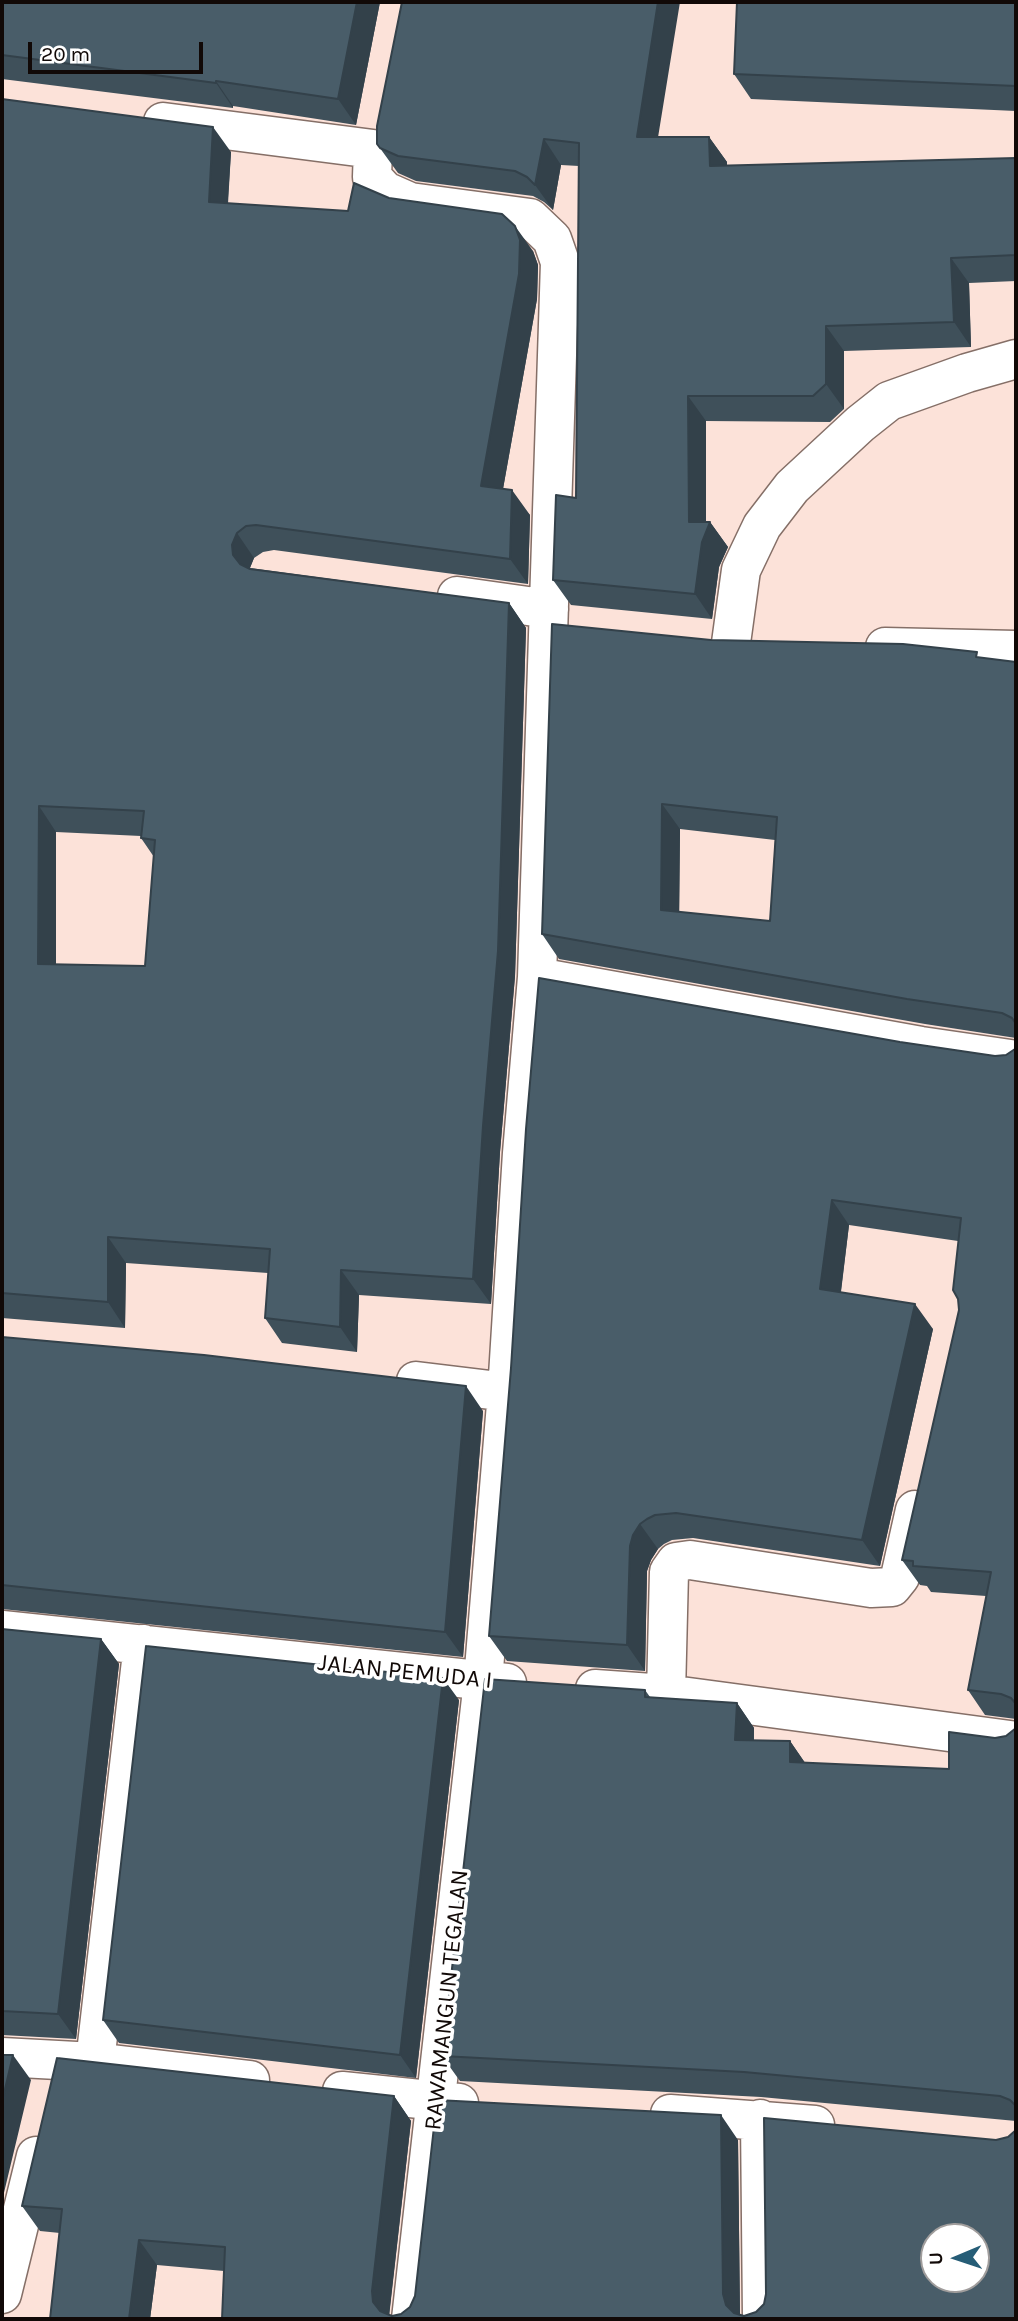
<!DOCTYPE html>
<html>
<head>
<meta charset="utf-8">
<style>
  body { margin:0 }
  #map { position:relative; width:1018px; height:2321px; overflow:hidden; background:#fce2d9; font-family:Karla,sans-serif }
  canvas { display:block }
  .frame { position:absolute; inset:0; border:4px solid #110907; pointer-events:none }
  .north { position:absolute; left:920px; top:2223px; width:70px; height:70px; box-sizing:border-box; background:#fff; border:2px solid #a09d9c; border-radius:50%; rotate:268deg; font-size:19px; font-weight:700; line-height:28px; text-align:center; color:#110907 }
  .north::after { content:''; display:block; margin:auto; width:24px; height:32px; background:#265d77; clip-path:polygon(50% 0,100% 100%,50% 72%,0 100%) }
  .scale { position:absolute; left:28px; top:42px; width:175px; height:32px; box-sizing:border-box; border:4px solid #110907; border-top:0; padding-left:9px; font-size:21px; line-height:24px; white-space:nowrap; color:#110907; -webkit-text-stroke:5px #fff; paint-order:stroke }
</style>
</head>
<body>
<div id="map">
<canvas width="1018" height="2321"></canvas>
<div class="frame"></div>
<div class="north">U</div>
<div class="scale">20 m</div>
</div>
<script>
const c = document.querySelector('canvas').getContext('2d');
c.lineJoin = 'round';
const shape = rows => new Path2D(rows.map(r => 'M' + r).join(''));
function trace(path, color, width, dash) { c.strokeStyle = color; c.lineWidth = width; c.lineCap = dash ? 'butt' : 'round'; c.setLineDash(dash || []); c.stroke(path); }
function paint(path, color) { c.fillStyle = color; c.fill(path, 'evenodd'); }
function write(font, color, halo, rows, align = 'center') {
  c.font = font + ' Karla,sans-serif'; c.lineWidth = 7; c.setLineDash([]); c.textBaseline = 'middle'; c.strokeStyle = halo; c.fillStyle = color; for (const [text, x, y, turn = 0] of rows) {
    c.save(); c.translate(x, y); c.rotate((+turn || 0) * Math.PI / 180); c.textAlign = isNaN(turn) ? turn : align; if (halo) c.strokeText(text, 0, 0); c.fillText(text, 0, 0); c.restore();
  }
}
const minor = shape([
  [163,122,373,149,372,177,385,191,410,202,530,218,552,239,560,262,537,977,522,1153,507,1392,483,1681,411,2319],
  [457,596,549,609],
  [731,643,741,570,762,526,792,487,860,424,889,401,967,373,1016,359],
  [885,647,1016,650],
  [537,977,921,1046,1016,1060],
  [416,1381,507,1392],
  [2,1630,507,1683],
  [595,1689,666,1694,1016,1741],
  [666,1694,669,1572,676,1562,690,1560,871,1588,892,1587,900,1577,915,1510],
  [2,2057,95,2062,250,2080],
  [95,2062,143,1644],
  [342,2091,459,2103],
  [670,2114,815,2125],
  [760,2119,762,2319],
  [2,2294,36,2156]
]);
trace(minor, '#856f67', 41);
trace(minor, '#fff', 38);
paint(shape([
  [2,2,380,2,356,125,233,106,233,108,2,79],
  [1016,2,1016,111,751,99,734,74],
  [2,99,231,152,228,204,348,211,389,198,533,251,538,265,537,299,503,489,530,515,528,584,274,550,263,552,254,558,250,568,509,603,526,628,515,976,500,1152,491,1304,359,1295,357,1352,282,1343,265,1318,268,1273,126,1263,125,1328,2,1318],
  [56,832,141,836,141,838,154,857,145,966,56,964],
  [658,137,709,137,727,162,727,166,1016,158,1016,281,969,283,971,347,844,351,844,409,830,422,706,421,706,522,710,522,728,547,719,567,712,619,571,605,553,580,576,498,579,166,561,165,553,210,544,202,533,196,416,181,398,173,377,144],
  [711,640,981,658,1016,662,1016,1038,925,1024,559,959,542,934],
  [680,829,775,840,770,921,679,912],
  [900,1042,995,1056,1006,1055,1015,1049,1016,1046,1016,1719,985,1715,968,1690,986,1596,931,1592,927,1586,920,1585,902,1560,959,1310,958,1241,849,1225,841,1292,933,1329,880,1566,693,1538,672,1540,664,1544,658,1549,651,1560,647,1571,645,1671,507,1661,489,1636],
  [2,1337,483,1411,463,1657,2,1609],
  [2,1629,101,1639,119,1664,76,2039,2,2035],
  [645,1690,650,1697,737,1703,754,1728,754,1740,790,1741,805,1763,949,1769,995,1738,1006,1736,1016,1728,1016,2121,761,2097,460,2081,442,2056],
  [459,1700,416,2078,119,2043,103,2020],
  [394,2096,411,2121,389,2315,392,2316,401,2314,738,2140,740,2315,744,2316,756,2312,996,2140,1008,2137,1016,2319,222,2319,224,2271,157,2265,150,2319,50,2319,60,2233,40,2231,22,2206]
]), '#3f505a');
paint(shape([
  [357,2,380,2,356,125,338,99],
  [658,2,680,2,654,162,637,137],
  [216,81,233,106,233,108,216,83],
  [213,127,231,152,226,228,209,202],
  [709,137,727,162,727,191,710,166],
  [544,139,561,165,553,210,535,185],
  [515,226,533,251,538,265,537,299,499,511,481,486],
  [951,258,969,283,971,347,954,322],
  [826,326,844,351,844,409,826,384],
  [688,396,706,421,706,531,710,522,728,547,719,567,712,619,695,594,689,522],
  [512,490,530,515,528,584,510,559],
  [237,533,254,558,249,570,251,580,233,555,232,545],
  [509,603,526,628,515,976,500,1152,491,1304,473,1279],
  [662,804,680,829,679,935,661,910],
  [39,806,56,832,56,989,38,964],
  [832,1200,849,1225,838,1314,820,1289],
  [108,1237,126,1263,125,1328,108,1302],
  [341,1270,359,1295,357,1352,340,1327],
  [915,1304,933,1329,880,1566,862,1540],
  [466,1386,483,1411,463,1657,445,1632],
  [640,1524,658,1549,651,1560,647,1571,645,1671,627,1645,630,1546,633,1535],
  [101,1639,119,1664,76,2039,58,2014],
  [443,1678,459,1700,416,2078,400,2055],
  [737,1703,754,1728,753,1765,735,1740],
  [790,1741,808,1767,790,1762],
  [13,2055,31,2080,2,2201,2,2102],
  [394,2096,411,2121,389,2317,385,2319,373,2302,372,2291],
  [721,2115,738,2140,740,2319,726,2305,723,2294],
  [139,2240,157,2265,150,2319,129,2319]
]), '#33414a');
const building = shape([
  [2,2,357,2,338,99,216,81,216,83,2,55,2,2],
  [402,2,658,2,637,137,709,137,710,166,1016,158,1016,255,951,258,954,322,826,326,826,384,813,396,688,396,689,522,710,522,702,542,695,594,553,580,556,495,576,498,579,143,544,139,535,185,527,177,515,171,398,156,380,148,377,144,377,126,402,2],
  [737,2,1016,2,1016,86,734,74,737,2],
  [2,99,213,127,209,202,348,211,354,183,389,198,502,214,515,226,520,240,519,274,481,486,512,490,510,559,256,525,246,526,237,533,232,545,233,555,240,564,250,569,509,603,498,951,483,1126,473,1279,341,1270,340,1327,265,1318,270,1249,108,1237,108,1302,2,1293,2,99],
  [39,806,144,811,141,838,155,840,145,966,38,964,39,806],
  [552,624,711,640,903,644,977,652,976,657,1016,662,1016,1024,1012,1018,1002,1013,907,999,542,934,552,624],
  [662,804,777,817,770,921,661,910,662,804],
  [539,978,900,1042,995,1056,1006,1055,1015,1049,1016,1046,1016,1704,1011,1698,1001,1694,968,1690,991,1572,913,1566,913,1561,902,1560,959,1310,958,1299,953,1290,961,1218,832,1200,820,1289,915,1304,862,1540,676,1513,655,1515,647,1519,640,1524,633,1535,630,1546,627,1645,489,1636,511,1368,526,1129,539,978],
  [2,1337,204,1355,466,1386,445,1632,2,1585,2,1337],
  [2,1629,101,1639,58,2014,2,2011,2,1629],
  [146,1646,443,1678,400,2055,103,2020,146,1646],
  [485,1679,645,1690,645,1697,737,1703,735,1740,790,1741,790,1762,949,1769,949,1732,995,1738,1006,1736,1016,1728,1016,2106,1010,2100,1000,2096,744,2072,442,2056,485,1679],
  [2,2055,13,2055,2,2102,2,2055],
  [57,2058,394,2096,372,2291,373,2302,380,2311,392,2316,401,2314,410,2307,415,2296,437,2100,721,2115,723,2294,726,2305,734,2313,744,2316,756,2312,764,2304,766,2294,764,2118,996,2140,1008,2137,1016,2130,1016,2319,222,2319,225,2247,139,2240,129,2319,50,2319,62,2209,22,2206,57,2058],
  [934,2237,976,2237,976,2279,934,2279,934,2237]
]);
paint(building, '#495d69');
trace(building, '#33414a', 2);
write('24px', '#110907', '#fff', [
  ["JALAN PEMUDA I",405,1672,6],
  ["RAWAMANGUN TEGALAN",447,2000,-84]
]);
</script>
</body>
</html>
